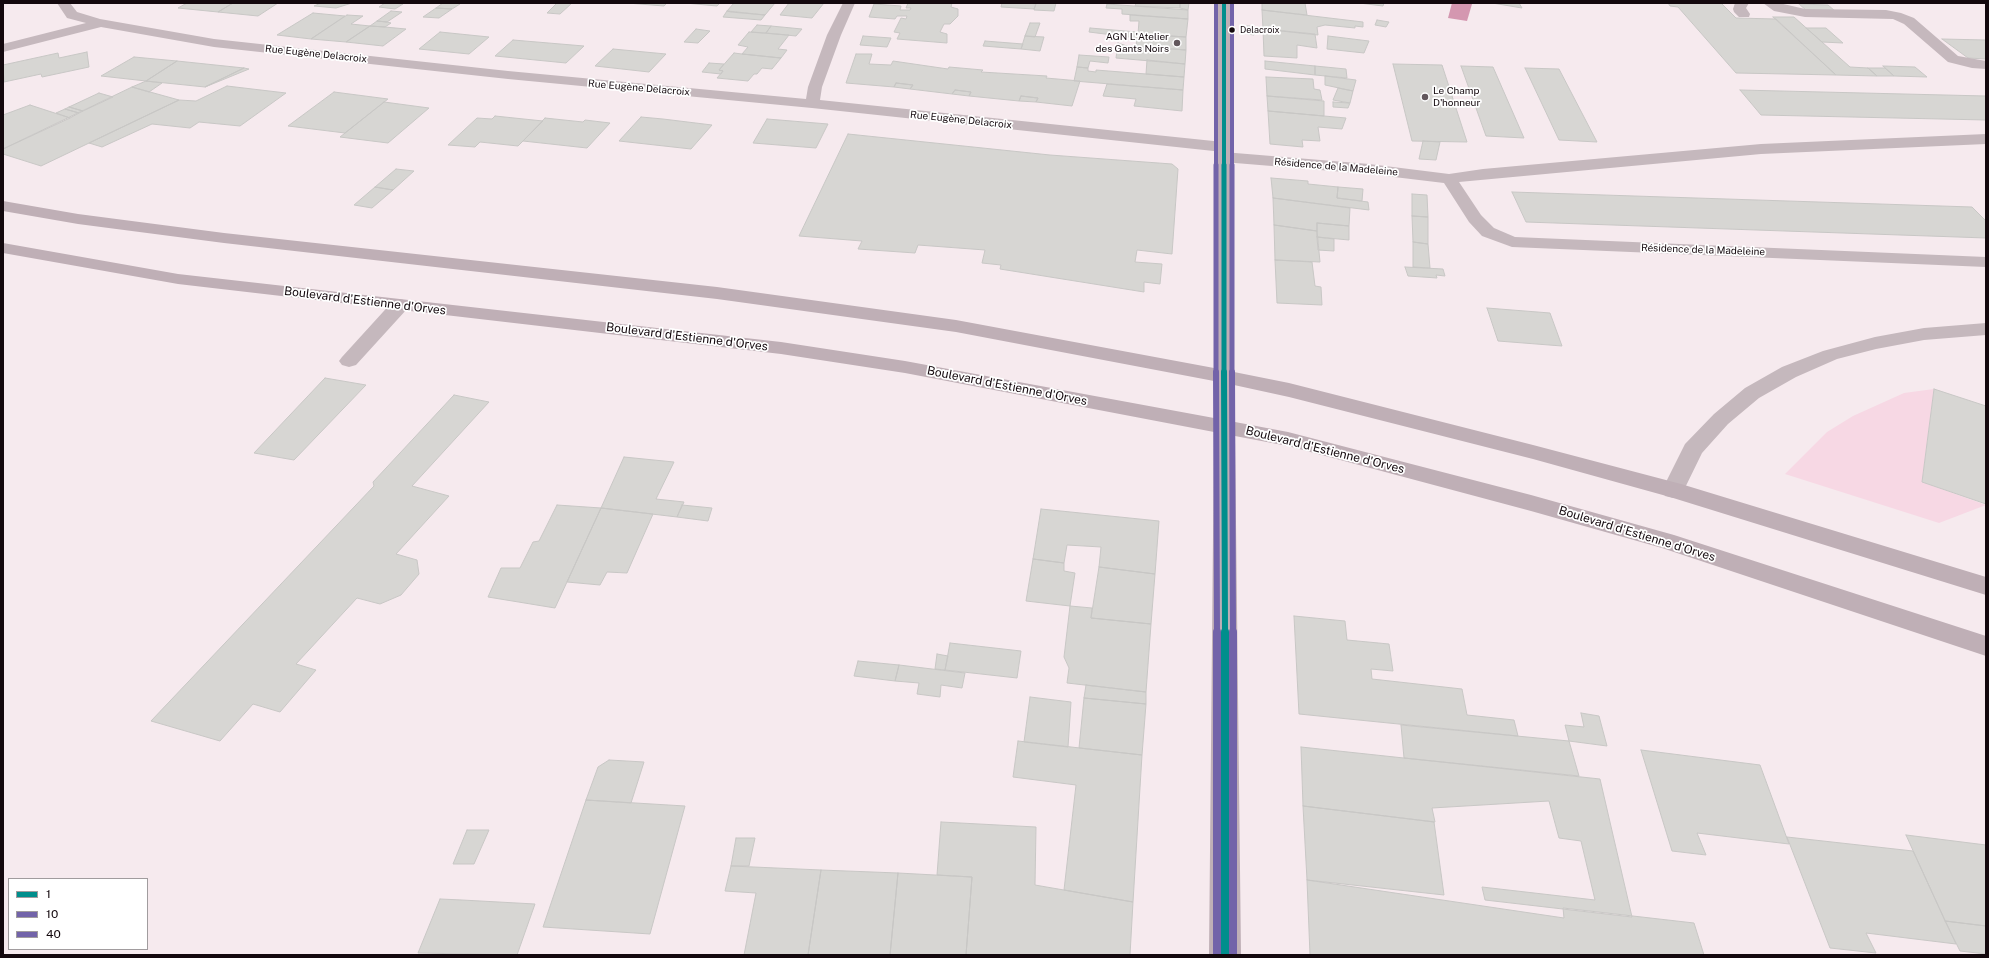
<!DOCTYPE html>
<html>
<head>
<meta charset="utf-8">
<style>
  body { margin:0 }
  #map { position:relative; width:1989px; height:958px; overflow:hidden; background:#f6eaee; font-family:"Public Sans",sans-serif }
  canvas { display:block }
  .frame { position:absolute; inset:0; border:4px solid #13080d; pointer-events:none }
  .legend { position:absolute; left:8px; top:878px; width:140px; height:72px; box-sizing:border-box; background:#fff; border:1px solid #a19c9e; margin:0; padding:5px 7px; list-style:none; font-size:12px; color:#13080d }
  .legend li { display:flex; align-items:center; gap:8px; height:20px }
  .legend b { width:20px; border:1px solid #a19c9e }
</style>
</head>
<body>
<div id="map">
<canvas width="1989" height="958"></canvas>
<div class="frame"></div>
<ul class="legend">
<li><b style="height:5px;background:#008e8c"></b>1</li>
<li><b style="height:5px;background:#7263a9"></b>10</li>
<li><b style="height:5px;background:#7263a9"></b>40</li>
</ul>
</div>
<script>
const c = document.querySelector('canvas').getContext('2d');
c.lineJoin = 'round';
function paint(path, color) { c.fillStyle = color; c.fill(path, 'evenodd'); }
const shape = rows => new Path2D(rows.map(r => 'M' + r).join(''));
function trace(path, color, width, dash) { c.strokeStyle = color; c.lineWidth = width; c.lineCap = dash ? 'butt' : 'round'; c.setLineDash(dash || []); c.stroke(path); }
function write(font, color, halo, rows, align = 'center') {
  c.font = font + ' "Public Sans",sans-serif'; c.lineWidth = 3.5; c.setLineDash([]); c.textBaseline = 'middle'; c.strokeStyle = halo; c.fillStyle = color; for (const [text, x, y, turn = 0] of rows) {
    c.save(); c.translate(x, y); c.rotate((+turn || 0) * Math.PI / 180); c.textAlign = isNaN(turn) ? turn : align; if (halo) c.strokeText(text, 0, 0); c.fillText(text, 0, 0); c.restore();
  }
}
paint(shape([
  [1934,389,1922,482,1986,505,1939,523,1785,474,1827,432,1853,416,1904,393]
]), '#f7d8e4');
paint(shape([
  [1452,3,1472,4,1467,21,1448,18]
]), '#d497b0');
const building = shape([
  [187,3,233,3,218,12,178,8,187,3],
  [233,3,278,3,258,16,218,12,233,3],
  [321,3,352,3,336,8,314,6,321,3],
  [385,3,392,3,403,4,395,9,379,7,385,3],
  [443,3,455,3,460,4,452,9,436,8,443,3],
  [557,3,572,3,560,14,547,13,557,3],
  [627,3,667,3,664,6,627,3],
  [685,3,720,3,717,6,685,3],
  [734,3,775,3,765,15,727,11,734,3],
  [789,3,824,3,812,18,780,15,789,3],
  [908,3,952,3,951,7,958,9,958,16,950,24,944,24,940,32,947,34,947,43,897,39,900,33,894,32,901,18,906,19,907,16,897,16,895,19,869,17,874,4,901,6,900,10,910,10,911,8,906,8,908,3],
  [1002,3,1028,3,1036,4,1034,9,1001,7,1002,3],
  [1056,3,1054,11,1034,10,1036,3,1056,3],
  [1136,3,1180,3,1180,8,1135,6,1136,3],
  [1180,3,1189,3,1188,10,1180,8,1180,3],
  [1262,3,1305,3,1307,15,1262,10,1262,3],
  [1359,3,1384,3,1383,6,1359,3],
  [1492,3,1519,3,1522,8,1492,3],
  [1668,3,1721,3,1736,18,1776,19,1836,75,1736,73,1678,7,1670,6,1668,3],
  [1107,4,1188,10,1188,19,1122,14,1122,9,1106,8,1107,4],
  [1799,4,1828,5,1835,11,1806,10,1799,4],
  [436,8,452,9,439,18,423,17,436,8],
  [1262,10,1363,22,1363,27,1355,26,1355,28,1325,25,1317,27,1318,35,1263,29,1262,10],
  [391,11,402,12,387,22,377,21,391,11],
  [727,11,731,12,765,15,761,20,723,17,727,11],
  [313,13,345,16,311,39,277,35,313,13],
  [347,15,363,16,351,24,370,26,346,42,311,39,347,15],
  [1130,15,1188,19,1186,37,1138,34,1139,21,1130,21,1130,15],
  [1773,17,1794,17,1850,67,1868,68,1877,76,1836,75,1773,17],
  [1377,20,1389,22,1386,27,1375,25,1377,20],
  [377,21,387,22,391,23,385,27,370,26,377,21],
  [1030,23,1040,23,1035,37,1025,36,1030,23],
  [757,25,771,26,766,33,751,32,757,25],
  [370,26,385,27,406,29,383,46,346,42,370,26],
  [771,26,802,29,796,36,766,33,771,26],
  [1247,26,1254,26,1254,35,1247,34,1247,26],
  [1090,28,1137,32,1138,34,1186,37,1186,50,1136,46,1137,38,1089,32,1090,28],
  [1806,28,1826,28,1843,43,1822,42,1806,28],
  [696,29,710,31,698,43,684,42,696,29],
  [1263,29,1315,34,1317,48,1297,45,1297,58,1264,56,1263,29],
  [440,32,489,37,469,54,419,49,440,32],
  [749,32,789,35,778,49,787,50,781,58,742,54,748,47,738,45,749,32],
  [863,36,891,38,887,47,860,45,863,36],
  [1025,36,1044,37,1040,51,1021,49,1025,36],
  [1328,36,1369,41,1364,53,1327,49,1328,36],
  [1942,39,1986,40,1986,59,1968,58,1942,39],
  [513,40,584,46,566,63,495,56,513,40],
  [985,41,1023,44,1021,49,983,46,985,41],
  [1118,43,1127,46,1186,50,1185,64,1116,58,1118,43],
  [613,49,666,54,649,72,595,66,613,49],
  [87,52,89,67,42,77,41,74,4,82,3,65,58,53,59,58,87,52],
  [734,53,742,54,781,58,772,69,762,68,757,74,754,74,748,81,717,78,723,71,719,70,734,53],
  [856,54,872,54,869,64,891,65,893,61,948,69,949,67,983,70,981,72,1047,76,1046,78,1080,81,1072,106,1036,102,1038,98,1021,96,1019,101,969,96,971,92,955,90,952,94,910,89,913,85,896,83,894,87,846,83,856,54],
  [1079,55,1109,57,1108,63,1090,61,1088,68,1077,67,1079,55],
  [134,57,177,61,146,81,101,76,134,57],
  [1147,60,1185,64,1184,77,1146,74,1147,60],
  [177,61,244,68,205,87,146,81,177,61],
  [1265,61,1315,66,1315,75,1265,69,1265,61],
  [709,63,724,64,719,70,723,71,721,74,702,72,709,63],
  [1393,64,1442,65,1467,142,1412,141,1393,64],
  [1315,66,1346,69,1347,78,1315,75,1315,66],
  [1461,66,1493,67,1524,138,1486,136,1461,66],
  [1883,66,1915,67,1927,77,1894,76,1883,66],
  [1077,67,1088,68,1088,71,1096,72,1096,70,1184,77,1183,90,1074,81,1077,67],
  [244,68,249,69,205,87,244,68],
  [1525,68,1559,69,1597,142,1559,140,1525,68],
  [1868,68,1885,68,1894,76,1877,76,1868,68],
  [1325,76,1356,80,1353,91,1325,85,1325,76],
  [1266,77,1313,79,1314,89,1320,90,1322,100,1267,96,1266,77],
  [146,81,162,83,149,92,132,87,146,81],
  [896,83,913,85,910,89,894,87,896,83],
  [1107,84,1183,90,1182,111,1134,106,1136,99,1103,96,1107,84],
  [227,86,286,93,240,126,199,122,190,128,152,124,102,147,89,143,179,100,196,101,227,86],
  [132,87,179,100,41,166,3,154,3,149,132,87],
  [1338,88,1353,91,1350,103,1333,100,1338,88],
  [955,90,971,92,969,96,952,94,955,90],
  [1740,90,1986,96,1986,120,1761,115,1740,90],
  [334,92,388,99,345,133,288,126,334,92],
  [99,93,113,97,83,111,69,107,99,93],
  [1021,96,1038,98,1036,102,1019,101,1021,96],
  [1267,96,1324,101,1324,116,1268,111,1267,96],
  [384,102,429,108,388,143,340,137,384,102],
  [1333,102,1350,103,1348,108,1333,107,1333,102],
  [30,105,70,118,3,149,3,115,30,105],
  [69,107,83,111,79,113,65,109,69,107],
  [65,109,79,113,70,118,56,113,65,109],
  [1268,111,1324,116,1346,118,1342,129,1318,127,1320,141,1302,140,1303,147,1270,144,1268,111],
  [495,116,543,121,518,146,480,142,475,147,448,145,477,118,492,119,495,116],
  [641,117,663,119,712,125,691,149,619,141,641,117],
  [545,118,583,122,585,120,610,123,587,148,523,141,545,118],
  [767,119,828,124,816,148,753,143,767,119],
  [848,134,1050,155,1172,164,1178,169,1172,254,1137,250,1135,262,1162,264,1160,284,1144,282,1144,292,1000,269,1001,265,982,263,985,250,918,245,915,253,858,249,862,241,799,236,848,134],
  [1423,141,1440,142,1436,160,1419,159,1423,141],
  [396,169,414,171,393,190,375,187,396,169],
  [1271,178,1308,181,1308,184,1338,187,1337,198,1368,202,1369,210,1273,198,1271,178],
  [375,187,393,190,372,208,354,205,375,187],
  [1338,187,1363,189,1362,201,1337,198,1338,187],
  [1512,192,1972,207,1986,221,1986,238,1526,222,1512,192],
  [1412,194,1427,195,1428,217,1412,216,1412,194],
  [1273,198,1350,208,1349,226,1317,223,1317,231,1274,225,1273,198],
  [1412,216,1428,217,1428,244,1413,242,1412,216],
  [1317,223,1349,226,1349,240,1317,237,1317,223],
  [1274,225,1317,231,1320,262,1275,260,1274,225],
  [1317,237,1334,239,1334,251,1318,250,1317,237],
  [1413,242,1428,244,1430,268,1413,267,1413,242],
  [1275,260,1312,262,1315,286,1321,287,1322,305,1277,303,1275,260],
  [1405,267,1443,269,1445,276,1436,275,1437,278,1408,276,1405,267],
  [1487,308,1550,313,1562,346,1498,341,1487,308],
  [325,378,366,385,294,460,254,453,325,378],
  [1934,389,1986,406,1986,504,1922,482,1934,389],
  [454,395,489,402,412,486,449,496,396,554,417,560,419,574,401,595,380,604,357,598,296,664,316,670,280,712,253,704,220,741,151,721,374,486,373,482,454,395],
  [624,457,674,462,656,499,684,502,677,517,601,508,624,457],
  [557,505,601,508,555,608,488,597,501,568,520,568,533,542,539,541,557,505],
  [682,505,712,508,708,521,677,517,682,505],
  [601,508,653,514,627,573,607,572,600,585,567,582,601,508],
  [1041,509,1159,521,1155,574,1099,567,1101,547,1067,545,1064,563,1033,559,1041,509],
  [1033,559,1064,563,1064,571,1075,573,1070,606,1026,601,1033,559],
  [1099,567,1155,574,1151,624,1091,618,1099,567],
  [1070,606,1092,608,1091,618,1151,624,1146,692,1067,683,1069,668,1064,657,1070,606],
  [1294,616,1345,621,1347,640,1389,644,1393,671,1371,669,1372,679,1462,689,1467,715,1514,720,1518,736,1299,714,1294,616],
  [950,643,1021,651,1017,678,945,670,950,643],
  [937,654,948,656,945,670,935,669,937,654],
  [858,661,899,665,895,681,854,676,858,661],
  [899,665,965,673,962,688,941,685,940,697,917,694,919,683,895,681,899,665],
  [1086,685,1146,692,1146,704,1084,698,1086,685],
  [1030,697,1071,702,1068,747,1024,742,1030,697],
  [1084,698,1146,704,1142,755,1079,748,1084,698],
  [1581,713,1599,716,1607,746,1569,741,1565,725,1584,727,1581,713],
  [1401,725,1569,741,1579,776,1404,758,1401,725],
  [1018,741,1142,755,1133,902,1064,890,1076,785,1013,777,1018,741],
  [1301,747,1600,779,1632,917,1485,900,1482,887,1595,900,1581,841,1559,838,1549,801,1432,808,1435,822,1303,806,1301,747],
  [1641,750,1760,765,1789,844,1697,833,1706,855,1672,851,1641,750],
  [609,760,644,762,631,803,586,800,598,767,609,760],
  [586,800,685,806,650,934,543,927,586,800],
  [1303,806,1434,822,1444,895,1307,880,1303,806],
  [941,822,1036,827,1035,885,1133,902,1130,955,966,955,972,877,937,875,941,822],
  [467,830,489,830,474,864,453,864,467,830],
  [1906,835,1986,845,1986,926,1945,921,1906,835],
  [1787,837,1913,851,1956,944,1866,933,1876,953,1830,948,1787,837],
  [736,838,755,838,749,866,731,866,736,838],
  [731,866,821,870,808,955,744,955,756,893,725,891,731,866],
  [821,870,898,873,890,955,808,955,821,870],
  [898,873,972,877,966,955,890,955,898,873],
  [1307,880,1564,918,1563,908,1694,923,1704,955,1310,955,1307,880],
  [440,899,462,900,535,904,517,955,418,953,440,899],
  [1945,921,1986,926,1986,954,1960,951,1945,921]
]);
paint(building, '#d7d6d3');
trace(building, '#c8c7c5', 1);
paint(shape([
  [57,3,70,3,77,12,100,19,214,39,508,71,806,99,808,87,827,35,843,3,855,3,841,35,822,87,820,100,1223,142,1228,144,1231,147,1228,150,1223,152,812,108,508,79,214,47,101,27,3,52,3,44,86,23,67,18,57,3],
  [1735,3,1749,3,1746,8,1750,14,1749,17,1739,17,1734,12,1733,9,1735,3],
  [1763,3,1779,3,1805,9,1886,10,1901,13,1914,18,1958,56,1986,61,1986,69,1972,68,1948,62,1904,24,1893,19,1805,17,1774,11,1763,3],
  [1986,134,1986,144,1761,154,1459,182,1481,215,1494,228,1515,237,1986,257,1986,267,1512,247,1482,236,1469,222,1444,183,1369,174,1223,162,1217,160,1215,157,1217,154,1223,152,1369,164,1449,174,1483,169,1761,144,1986,134],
  [400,299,407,301,409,305,407,309,356,365,349,367,342,365,339,361,342,357,393,301,400,299],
  [1986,323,1986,335,1924,340,1876,349,1837,359,1796,377,1759,398,1728,424,1702,453,1681,496,1673,498,1665,496,1662,490,1685,444,1714,414,1745,388,1782,367,1823,351,1875,337,1924,328,1986,323]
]), '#c5b8bd');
paint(shape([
  [1218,3,1230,3,1234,372,1289,383,1533,445,1681,484,1986,577,1986,595,1670,497,1533,459,1289,397,1234,385,1235,422,1288,432,1531,495,1674,535,1986,636,1986,656,1662,548,1531,511,1288,446,1235,436,1241,955,1209,955,1214,432,905,373,781,354,178,284,3,253,3,243,178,274,781,342,905,361,1214,418,1214,381,956,332,717,299,224,243,78,224,3,211,3,201,78,214,224,233,717,287,956,320,1214,368,1218,3]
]), '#bfafb6');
trace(shape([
  [1224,3,1224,166]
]), '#008e8c', 4);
trace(shape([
  [1224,165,1224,373]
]), '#008e8c', 5);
trace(shape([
  [1224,372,1225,633]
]), '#008e8c', 6);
trace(shape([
  [1225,632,1225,955]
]), '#008e8c', 8);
trace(shape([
  [1216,3,1216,166]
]), '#7263a9', 4);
trace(shape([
  [1216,165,1216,373]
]), '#7263a9', 5);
trace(shape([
  [1216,372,1217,633]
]), '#7263a9', 6);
trace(shape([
  [1217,632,1217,955]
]), '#7263a9', 8);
trace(shape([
  [1232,3,1232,166]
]), '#7263a9', 4);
trace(shape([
  [1232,165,1232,373]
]), '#7263a9', 5);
trace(shape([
  [1232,372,1233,633]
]), '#7263a9', 6);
trace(shape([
  [1233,632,1233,955]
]), '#7263a9', 8);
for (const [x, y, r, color] of [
  [1232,30,3.5,"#13080d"],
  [1177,43,4,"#62575c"],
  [1425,97,4,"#62575c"]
]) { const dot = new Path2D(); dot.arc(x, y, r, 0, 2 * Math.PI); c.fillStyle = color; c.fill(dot); trace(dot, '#fff', 1.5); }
write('9px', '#13080d', '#fff', [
  ["Delacroix",1240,30]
], 'left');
write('10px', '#13080d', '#fff', [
  ["AGN L'Atelier",1169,37],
  ["des Gants Noirs",1169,49],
  ["Le Champ",1433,91,"left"],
  ["D'honneur",1433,103,"left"]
], 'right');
write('10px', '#13080d', '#fff', [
  ["Rue Eugène Delacroix",316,54,6],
  ["Rue Eugène Delacroix",639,88,5],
  ["Rue Eugène Delacroix",961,120,6],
  ["Résidence de la Madeleine",1336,167,5],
  ["Résidence de la Madeleine",1703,250,2]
]);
write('12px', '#13080d', '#fff', [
  ["Boulevard d'Estienne d'Orves",365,301,7],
  ["Boulevard d'Estienne d'Orves",687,337,7],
  ["Boulevard d'Estienne d'Orves",1007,386,11],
  ["Boulevard d'Estienne d'Orves",1325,450,14],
  ["Boulevard d'Estienne d'Orves",1637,534,17]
]);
</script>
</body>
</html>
